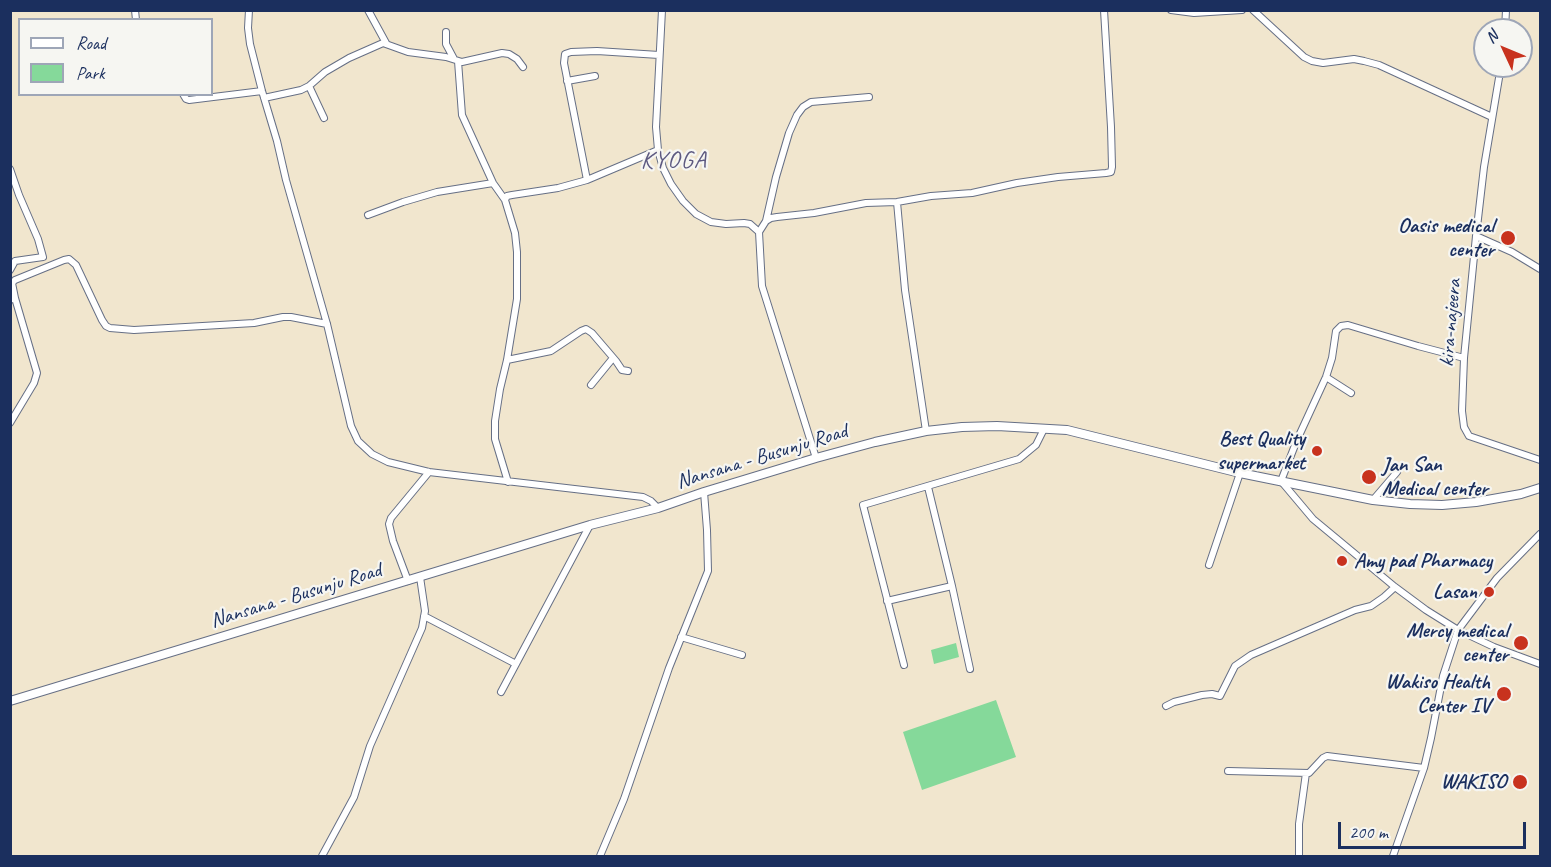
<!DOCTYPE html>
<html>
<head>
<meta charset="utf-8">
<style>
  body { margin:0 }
  #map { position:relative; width:1551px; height:867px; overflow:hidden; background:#f1e6ce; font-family:Caveat,sans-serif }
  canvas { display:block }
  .frame { position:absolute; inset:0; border:12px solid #1b2f5e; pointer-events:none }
  .legend { position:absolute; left:18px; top:18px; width:195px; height:78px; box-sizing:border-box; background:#f6f6f2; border:2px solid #9ea6b7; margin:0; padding:8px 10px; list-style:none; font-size:18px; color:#1b2f5e }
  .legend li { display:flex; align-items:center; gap:12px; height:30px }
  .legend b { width:30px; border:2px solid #9ea6b7 }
  .north { position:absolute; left:1473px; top:18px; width:60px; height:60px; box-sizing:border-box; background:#f6f6f2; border:2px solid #9ea6b7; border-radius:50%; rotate:314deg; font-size:16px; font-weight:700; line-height:24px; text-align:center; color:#1b2f5e }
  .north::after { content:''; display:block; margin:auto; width:21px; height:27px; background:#c8321e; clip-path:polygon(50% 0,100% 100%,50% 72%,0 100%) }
  .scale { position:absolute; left:1338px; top:822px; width:188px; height:27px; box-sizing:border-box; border:3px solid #1b2f5e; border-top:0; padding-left:8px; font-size:18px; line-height:21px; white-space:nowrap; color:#1b2f5e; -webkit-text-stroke:4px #f6f6f2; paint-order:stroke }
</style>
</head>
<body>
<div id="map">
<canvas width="1551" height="867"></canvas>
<div class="frame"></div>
<ul class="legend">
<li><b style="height:8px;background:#fff"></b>Road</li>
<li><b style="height:16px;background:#85d99a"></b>Park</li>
</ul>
<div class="north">N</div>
<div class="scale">200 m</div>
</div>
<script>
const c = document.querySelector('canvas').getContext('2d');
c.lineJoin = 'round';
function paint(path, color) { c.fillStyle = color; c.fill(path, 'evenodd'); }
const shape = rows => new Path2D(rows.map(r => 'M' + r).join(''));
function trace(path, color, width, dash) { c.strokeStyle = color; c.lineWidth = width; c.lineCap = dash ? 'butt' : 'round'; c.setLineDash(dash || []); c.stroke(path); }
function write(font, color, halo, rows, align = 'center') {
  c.font = font + ' Caveat,sans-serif'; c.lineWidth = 4.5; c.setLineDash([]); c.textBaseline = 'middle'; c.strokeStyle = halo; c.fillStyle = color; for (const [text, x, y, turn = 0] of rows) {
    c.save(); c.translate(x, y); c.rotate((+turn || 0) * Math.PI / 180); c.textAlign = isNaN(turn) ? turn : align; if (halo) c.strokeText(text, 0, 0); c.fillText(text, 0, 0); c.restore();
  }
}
paint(shape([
  [956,643,959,657,934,664,931,650],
  [996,700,1016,757,922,790,903,732]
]), '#85d99a');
const minor = shape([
  [135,10,136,20],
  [249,10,248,28,250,44,262,91,277,141,286,180,327,324,351,426,358,441,372,454,388,462,429,472,643,497,651,501,658,508],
  [368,10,386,43],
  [662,10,656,127,658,150,663,168,671,184,683,201,696,214,711,222,726,224,744,223,750,224,759,232,762,286,816,458],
  [1171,10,1194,13,1242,10],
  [1253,10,1304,57,1312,61,1323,63,1354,59,1364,61,1379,65,1492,117],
  [1505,30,1506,10],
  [446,32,446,44,454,59],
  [458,61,462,115,493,183,505,200],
  [1501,66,1484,167,1476,236,1464,358,1462,411,1464,427,1469,436,1540,460],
  [567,81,595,76],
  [309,86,324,118],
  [183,94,186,99,189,100,262,91],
  [264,98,301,90,309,86,325,72,349,58,383,43,408,52,446,57,462,62,502,53,509,54,517,59,523,67],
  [10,169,19,195,38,239,43,257,15,261,10,270],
  [587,180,564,63,565,54,571,52,597,51,659,55],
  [897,202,905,290,926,431],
  [368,215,403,202,437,192,493,183],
  [766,221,776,177,789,133,797,115,803,107,811,102,869,97],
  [759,232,766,221,771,218,777,217,814,213,866,203,897,202,931,196,972,193,1017,183,1058,177,1106,173,1111,172,1112,167,1111,127,1104,10],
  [1476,236,1512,252,1540,269],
  [10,300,15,298,12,283,15,280,64,260,69,259,76,265,102,320,106,326,110,328,134,330,254,323,283,317,291,317,327,324],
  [1464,358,1418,346,1348,325,1341,326,1336,331,1332,358,1326,377,1297,440,1281,481,1313,519,1395,587,1426,610,1458,630,1494,647,1540,664],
  [507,360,551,351,581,331,586,329,592,333,616,361,622,370,628,371],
  [1326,377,1351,393],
  [591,385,613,358],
  [10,423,34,383,37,373,15,298],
  [508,482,495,439,495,421,500,389,507,360,517,299,517,252,515,233,505,200,507,196,512,195,558,188,587,180,658,150],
  [928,487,952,586,970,669],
  [1373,500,1397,472],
  [1209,565,1240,473],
  [408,581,393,541,389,524,391,518,429,472],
  [887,601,952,586],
  [424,616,516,664],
  [681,637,742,655],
  [904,665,863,505,1019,459,1036,445,1044,429],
  [501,692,590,525],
  [1166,706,1174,702,1202,695,1212,694,1220,696,1235,666,1251,655,1355,610,1371,606,1384,597,1395,587],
  [1228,771,1309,773,1323,758,1327,756,1424,768],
  [322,856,354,797,370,746,422,628,425,611,420,577],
  [600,856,624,799,669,668,708,571,707,530,704,492],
  [1299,856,1299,824,1306,773],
  [1393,856,1424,768,1431,738,1443,676,1458,630,1497,578,1540,534]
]);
const major = shape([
  [10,701,590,525,658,508,704,492,816,458,875,442,926,431,962,427,997,426,1067,430,1240,473,1373,500,1410,504,1442,505,1476,502,1521,494,1540,488]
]);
trace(minor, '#666f85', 8);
trace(major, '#666f85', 10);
trace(minor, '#fff', 6);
trace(major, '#fff', 8);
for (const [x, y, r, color] of [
  [1508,238,8,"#c8321e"],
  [1317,451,6,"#c8321e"],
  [1369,477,8,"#c8321e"],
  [1342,561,6,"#c8321e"],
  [1489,592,6,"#c8321e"],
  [1521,643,8,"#c8321e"],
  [1504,694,8,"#c8321e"],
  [1520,782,8,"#c8321e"]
]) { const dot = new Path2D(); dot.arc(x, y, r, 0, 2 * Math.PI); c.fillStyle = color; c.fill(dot); trace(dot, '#f6f6f2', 2); }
write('bold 21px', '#1b2f5e', '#f6f6f2', [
  ["Oasis medical",1494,226],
  ["center",1494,250],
  ["Best Quality",1305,439],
  ["supermarket",1305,463],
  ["Jan San",1382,465,"left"],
  ["Medical center",1382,489,"left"],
  ["Amy pad Pharmacy",1354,561,"left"],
  ["Lasan",1477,592],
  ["Mercy medical",1508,631],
  ["center",1508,655],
  ["Wakiso Health",1490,682],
  ["Center IV",1490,706],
  ["WAKISO",1506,782]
], 'right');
write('21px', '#1b2f5e', '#f6f6f2', [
  ["kira-najeera",1451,323,-85],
  ["Nansana - Busunju Road",762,457,-17],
  ["Nansana - Busunju Road",296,596,-17]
]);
c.letterSpacing = '1.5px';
write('24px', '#5d5980', '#f6f6f2', [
  ["KYOGA",674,161]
]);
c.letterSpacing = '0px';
</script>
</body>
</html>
